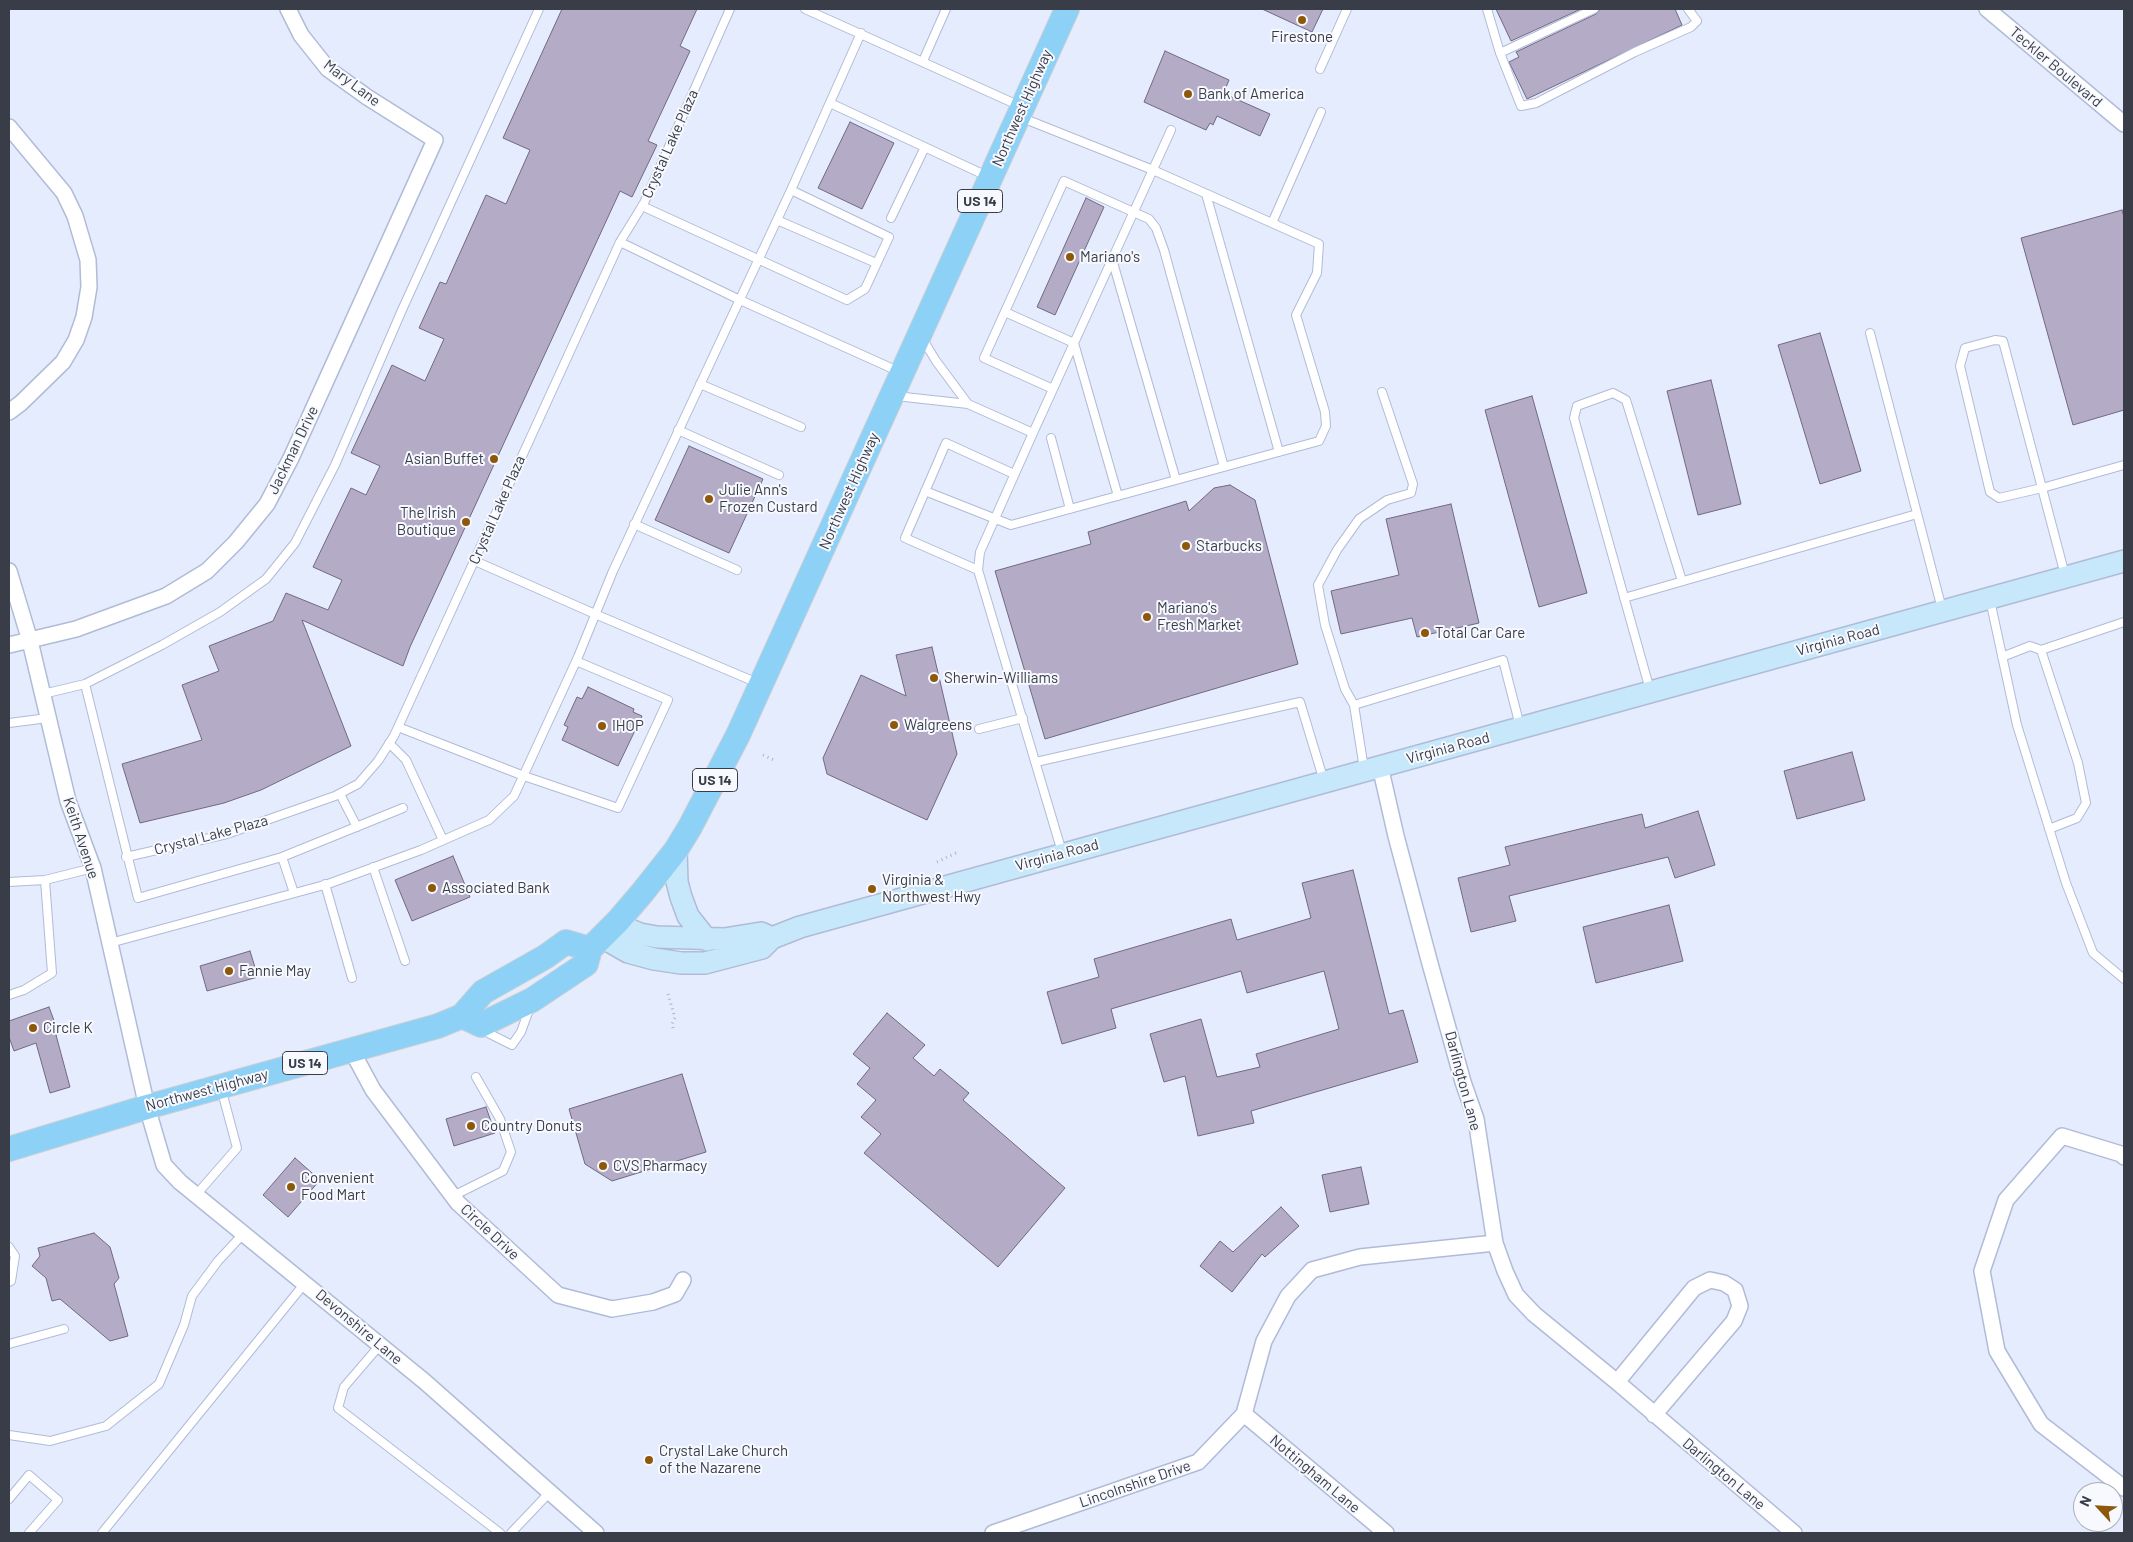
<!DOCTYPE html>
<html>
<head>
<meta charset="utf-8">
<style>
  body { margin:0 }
  #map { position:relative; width:2133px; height:1542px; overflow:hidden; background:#e5ecfd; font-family:Barlow,sans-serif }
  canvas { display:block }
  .frame { position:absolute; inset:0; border:10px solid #383d48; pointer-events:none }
  .north { position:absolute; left:2073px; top:1482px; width:50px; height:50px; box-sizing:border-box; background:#f7f9ff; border:1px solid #abaeb6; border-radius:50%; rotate:295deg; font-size:14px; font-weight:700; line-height:20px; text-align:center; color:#383d48 }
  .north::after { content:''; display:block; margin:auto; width:18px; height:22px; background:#8d5809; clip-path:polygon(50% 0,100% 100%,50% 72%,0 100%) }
</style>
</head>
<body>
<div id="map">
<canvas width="2133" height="1542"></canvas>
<div class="frame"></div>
<div class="north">N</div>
</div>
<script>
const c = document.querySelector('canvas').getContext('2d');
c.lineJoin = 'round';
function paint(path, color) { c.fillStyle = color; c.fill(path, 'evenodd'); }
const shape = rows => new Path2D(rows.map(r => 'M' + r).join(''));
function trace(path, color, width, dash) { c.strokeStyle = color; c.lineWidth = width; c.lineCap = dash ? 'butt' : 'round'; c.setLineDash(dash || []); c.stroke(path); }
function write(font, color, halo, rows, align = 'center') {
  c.font = font + ' Barlow,sans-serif'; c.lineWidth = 4; c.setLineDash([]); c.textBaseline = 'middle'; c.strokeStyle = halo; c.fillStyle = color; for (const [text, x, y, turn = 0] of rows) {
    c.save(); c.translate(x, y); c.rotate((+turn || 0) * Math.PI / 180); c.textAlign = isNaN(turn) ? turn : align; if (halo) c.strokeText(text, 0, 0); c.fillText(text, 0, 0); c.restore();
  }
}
const building = shape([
  [562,9,697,9,680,46,690,51,648,141,657,145,632,197,620,191,410,647,403,666,302,620,351,746,261,790,224,803,140,823,122,764,202,740,182,685,219,671,209,646,273,621,286,593,328,610,342,580,313,567,351,488,366,495,380,466,351,453,392,365,425,381,444,339,419,328,440,282,446,284,486,195,506,204,530,150,503,138,562,9],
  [1262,9,1323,9,1312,32,1262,9],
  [1496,9,1581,9,1511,41,1496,9],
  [1600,9,1675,9,1682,25,1527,99,1509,62,1519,57,1516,52,1596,14,1600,9],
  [1165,51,1229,80,1224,92,1228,93,1227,95,1270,114,1260,136,1217,116,1213,125,1210,123,1206,130,1144,102,1165,51],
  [850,122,894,143,862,209,818,188,850,122],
  [1086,198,1104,207,1055,315,1037,307,1086,198],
  [2122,210,2124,217,2124,410,2073,425,2021,238,2122,210],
  [1820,333,1861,471,1820,484,1778,345,1820,333],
  [1711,380,1741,504,1698,515,1667,391,1711,380],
  [1532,396,1587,593,1539,607,1485,410,1532,396],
  [689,446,763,479,729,553,655,520,689,446],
  [1230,485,1255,500,1298,664,1045,739,995,571,1091,544,1088,532,1186,501,1189,511,1214,488,1230,485],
  [1451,504,1479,623,1417,637,1412,618,1341,634,1331,591,1399,575,1386,519,1451,504],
  [932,647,957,754,927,820,827,774,823,758,861,675,906,696,896,655,932,647],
  [588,687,634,709,633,712,642,716,618,766,562,740,568,727,564,725,577,697,582,699,588,687],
  [1852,752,1865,800,1797,819,1784,771,1852,752],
  [1698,811,1715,865,1675,878,1668,857,1509,896,1516,921,1471,932,1458,878,1510,865,1505,847,1642,814,1645,828,1698,811],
  [453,856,470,897,412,921,395,880,453,856],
  [1353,870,1389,1014,1403,1010,1418,1062,1251,1111,1254,1123,1198,1136,1185,1076,1164,1082,1150,1034,1201,1019,1217,1077,1260,1067,1256,1054,1339,1029,1324,971,1247,993,1241,971,1111,1009,1116,1028,1062,1044,1047,992,1099,977,1094,959,1231,919,1237,940,1311,918,1302,883,1353,870],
  [1669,905,1683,961,1596,983,1583,927,1669,905],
  [250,951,258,977,207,991,200,966,250,951],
  [49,1007,59,1034,56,1035,70,1087,50,1093,36,1043,14,1051,9,1037,9,1021,49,1007],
  [887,1013,925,1045,913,1058,934,1076,940,1069,969,1093,963,1100,1065,1188,998,1267,864,1153,881,1134,861,1117,876,1100,857,1084,870,1068,853,1054,887,1013],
  [682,1074,706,1152,612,1181,585,1164,569,1109,682,1074],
  [486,1107,495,1133,454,1146,446,1119,486,1107],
  [295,1158,320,1180,288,1217,263,1195,295,1158],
  [1361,1167,1369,1204,1330,1212,1322,1175,1361,1167],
  [1281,1207,1299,1226,1265,1257,1262,1254,1232,1292,1200,1266,1220,1241,1233,1252,1281,1207],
  [94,1233,110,1247,119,1278,114,1284,128,1336,110,1341,60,1299,52,1301,46,1278,32,1266,40,1256,38,1248,94,1233]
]);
paint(building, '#b4abc7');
trace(building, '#716882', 1);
const lane = shape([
  [805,9,1020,106],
  [1487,9,1500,53,1521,106,1536,103,1635,52,1691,27,1697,21,1688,9],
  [1500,53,1594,9],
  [923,61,946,9],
  [1320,69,1347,9],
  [830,103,989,177],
  [1206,194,1279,452],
  [642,206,847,300,865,289,889,237,791,190],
  [891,218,925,147],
  [777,220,876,263],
  [1272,223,1321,112],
  [620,242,740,300,900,372],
  [1112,259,1176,480],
  [1005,312,1074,343,1118,496],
  [1870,333,1942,609],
  [922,338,936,361,968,404],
  [700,384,801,427],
  [1053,389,984,358,1064,181,1149,219,1156,228,1164,250,1224,467],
  [896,396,968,404,1033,433,980,552,978,570,1062,852],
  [678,430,779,475],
  [1033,433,1171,130],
  [1051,438,1070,509],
  [925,491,1011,525,1319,441,1326,426,1325,412,1296,315,1317,273,1319,244,1153,170,1020,117],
  [634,524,737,570],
  [475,561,595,614,760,684],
  [978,570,905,538,946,443,1014,474],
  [2065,575,2042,488,1999,498,1990,492,1960,366,1965,348,1995,340,2003,341,2042,488,2124,465],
  [1624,598,1917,514],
  [1990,600,2017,725,2066,883,2093,953,2124,979],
  [2041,650,2124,622],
  [2002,657,2030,646,2041,650,2078,763,2086,803,2077,818,2049,829],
  [85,684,138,898,282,857,403,808],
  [1650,690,1574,418,1577,406,1613,393,1626,400,1682,581],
  [43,694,85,684,162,645,220,612,266,579,295,543,335,465,402,310,539,9],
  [1354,705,1345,689,1325,625,1318,585,1337,550,1359,519,1387,500,1411,493,1413,484,1382,392],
  [9,723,48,718],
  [398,727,524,776,618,808,668,700,576,661],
  [979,729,1023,718],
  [389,743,406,760,443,840],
  [1036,762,1300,702,1324,781],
  [1364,769,1354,705,1503,660,1520,726],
  [340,794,357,827],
  [126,857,227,834,335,796,358,784,378,761,394,736,620,242,644,203,730,9],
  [282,857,294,893],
  [373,867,405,961],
  [9,882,45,880,93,868],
  [325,884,352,978],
  [110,943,328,884,421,850,489,820,514,796,578,657,613,571,791,190,861,33],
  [9,995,24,990,52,973,45,880],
  [484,1028,490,1034,512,1045,521,1032,530,1007],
  [196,1195,237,1148,221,1088],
  [453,1196,503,1171,511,1152,500,1119,476,1077],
  [9,1247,15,1256,11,1281,9,1282],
  [9,1344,64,1329],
  [380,1345,344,1387,338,1408,500,1533],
  [9,1435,50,1441,106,1426,159,1384,184,1325,192,1296,218,1261,244,1233],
  [9,1499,29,1475,58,1500,29,1533],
  [102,1533,305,1283],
  [511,1533,550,1492]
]);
const street = shape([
  [1987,9,2124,124],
  [9,127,64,193,75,216,88,260,89,287,84,317,76,340,63,362,21,403,9,412],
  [9,571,30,641,68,801,93,868,147,1107,164,1165,180,1182,424,1381,596,1533],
  [9,645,76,629,166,596,207,571,236,542,267,504,291,458,435,140,367,97,328,69,301,35,288,9],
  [1380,766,1396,836,1429,960,1463,1082,1476,1119,1495,1243,1505,1271,1516,1295,1534,1314,1617,1382,1794,1533],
  [352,1051,373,1090,458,1203,558,1295,612,1309,653,1302,675,1294,683,1280],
  [2124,1157,2121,1154,2062,1136,2006,1200,1982,1271,1997,1351,2041,1424,2124,1488],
  [1617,1382,1694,1288,1710,1280,1724,1283,1735,1290,1740,1306,1734,1321,1654,1415],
  [1244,1414,1386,1533],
  [993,1533,1198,1462,1244,1414,1264,1341,1288,1296,1312,1270,1360,1257,1495,1243]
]);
const secondary = shape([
  [676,850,677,882,681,897,688,916,707,940],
  [618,921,628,929,640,934,657,937,724,939,761,933,772,938],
  [602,937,628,952,654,959,681,963,705,963,762,948,772,938,800,927,2124,561]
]);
const primary = shape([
  [462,1016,481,1025,532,1000,586,964,590,949,618,921,642,893,676,850,690,827,738,735,1067,9],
  [9,1149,147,1107,438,1026,462,1016,483,992,545,957,566,942,590,949]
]);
trace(lane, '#b0bbd7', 10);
trace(street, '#b0bbd7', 18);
trace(secondary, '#b0bbd7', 24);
trace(primary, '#cfd0d3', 26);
trace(shape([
  [763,755,776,761],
  [937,862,958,852],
  [668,994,675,1018,672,1024,674,1032]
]), '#aeb4c4', 3, [1, 4]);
trace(lane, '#fff', 8);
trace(street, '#fff', 15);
trace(secondary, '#c6e8fa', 21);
trace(primary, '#8dd1f6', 24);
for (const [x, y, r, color] of [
  [1302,20,5,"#8d5809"],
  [1188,94,5,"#8d5809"],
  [1070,257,5,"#8d5809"],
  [494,459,5,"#8d5809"],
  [709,499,5,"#8d5809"],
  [466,522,5,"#8d5809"],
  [1186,546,5,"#8d5809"],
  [1147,617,5,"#8d5809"],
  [1425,633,5,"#8d5809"],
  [934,678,5,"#8d5809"],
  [894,725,5,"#8d5809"],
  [602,726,5,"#8d5809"],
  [432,888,5,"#8d5809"],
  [872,889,5,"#8d5809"],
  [229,971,5,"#8d5809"],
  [33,1028,5,"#8d5809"],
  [471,1126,5,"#8d5809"],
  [603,1166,5,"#8d5809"],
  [291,1187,5,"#8d5809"],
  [649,1460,5,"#8d5809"]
]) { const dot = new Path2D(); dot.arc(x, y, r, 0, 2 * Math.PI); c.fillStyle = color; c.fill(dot); trace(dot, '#f7f9ff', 2); }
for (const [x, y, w] of [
  [980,201,45],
  [715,780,45],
  [305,1063,45]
]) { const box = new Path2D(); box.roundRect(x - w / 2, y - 11.5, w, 23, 4); c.fillStyle = '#f7f9ff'; c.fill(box); trace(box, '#383d48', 1); }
write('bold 14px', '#383d48', null, [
  ["US 14",980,201],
  ["US 14",715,780],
  ["US 14",305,1063]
]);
write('15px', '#383d48', '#f7f9ff', [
  ["Firestone",1302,37,"center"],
  ["Bank of America",1198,94],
  ["Mariano's",1080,257],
  ["Asian Buffet",484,459,"right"],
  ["Julie Ann's",719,490],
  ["Frozen Custard",719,507],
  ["The Irish",456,513,"right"],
  ["Boutique",456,530,"right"],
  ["Starbucks",1196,546],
  ["Mariano's",1157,608],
  ["Fresh Market",1157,625],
  ["Total Car Care",1435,633],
  ["Sherwin-Williams",944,678],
  ["Walgreens",904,725],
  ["IHOP",612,726],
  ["Virginia &",882,880],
  ["Northwest Hwy",882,897],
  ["Associated Bank",442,888],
  ["Fannie May",239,971],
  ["Circle K",43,1028],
  ["Country Donuts",481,1126],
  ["CVS Pharmacy",613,1166],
  ["Convenient",301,1178],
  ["Food Mart",301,1195],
  ["Crystal Lake Church",659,1451],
  ["of the Nazarene",659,1468]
], 'left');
write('15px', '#383d48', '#f7f9ff', [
  ["Teckler Boulevard",2056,67,40],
  ["Mary Lane",352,83,37],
  ["Northwest Highway",1022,108,-66],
  ["Crystal Lake Plaza",670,144,-66],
  ["Jackman Drive",293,450,-64],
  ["Northwest Highway",849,491,-66],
  ["Crystal Lake Plaza",497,510,-66],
  ["Virginia Road",1838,640,-15],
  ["Virginia Road",1448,748,-15],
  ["Crystal Lake Plaza",211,835,-15],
  ["Keith Avenue",81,838,72],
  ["Virginia Road",1057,855,-15],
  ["Darlington Lane",1463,1081,75],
  ["Northwest Highway",207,1090,-15],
  ["Circle Drive",490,1232,43],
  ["Devonshire Lane",359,1327,40],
  ["Nottingham Lane",1315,1474,40],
  ["Darlington Lane",1724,1474,40],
  ["Lincolnshire Drive",1135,1484,-19]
]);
</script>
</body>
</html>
